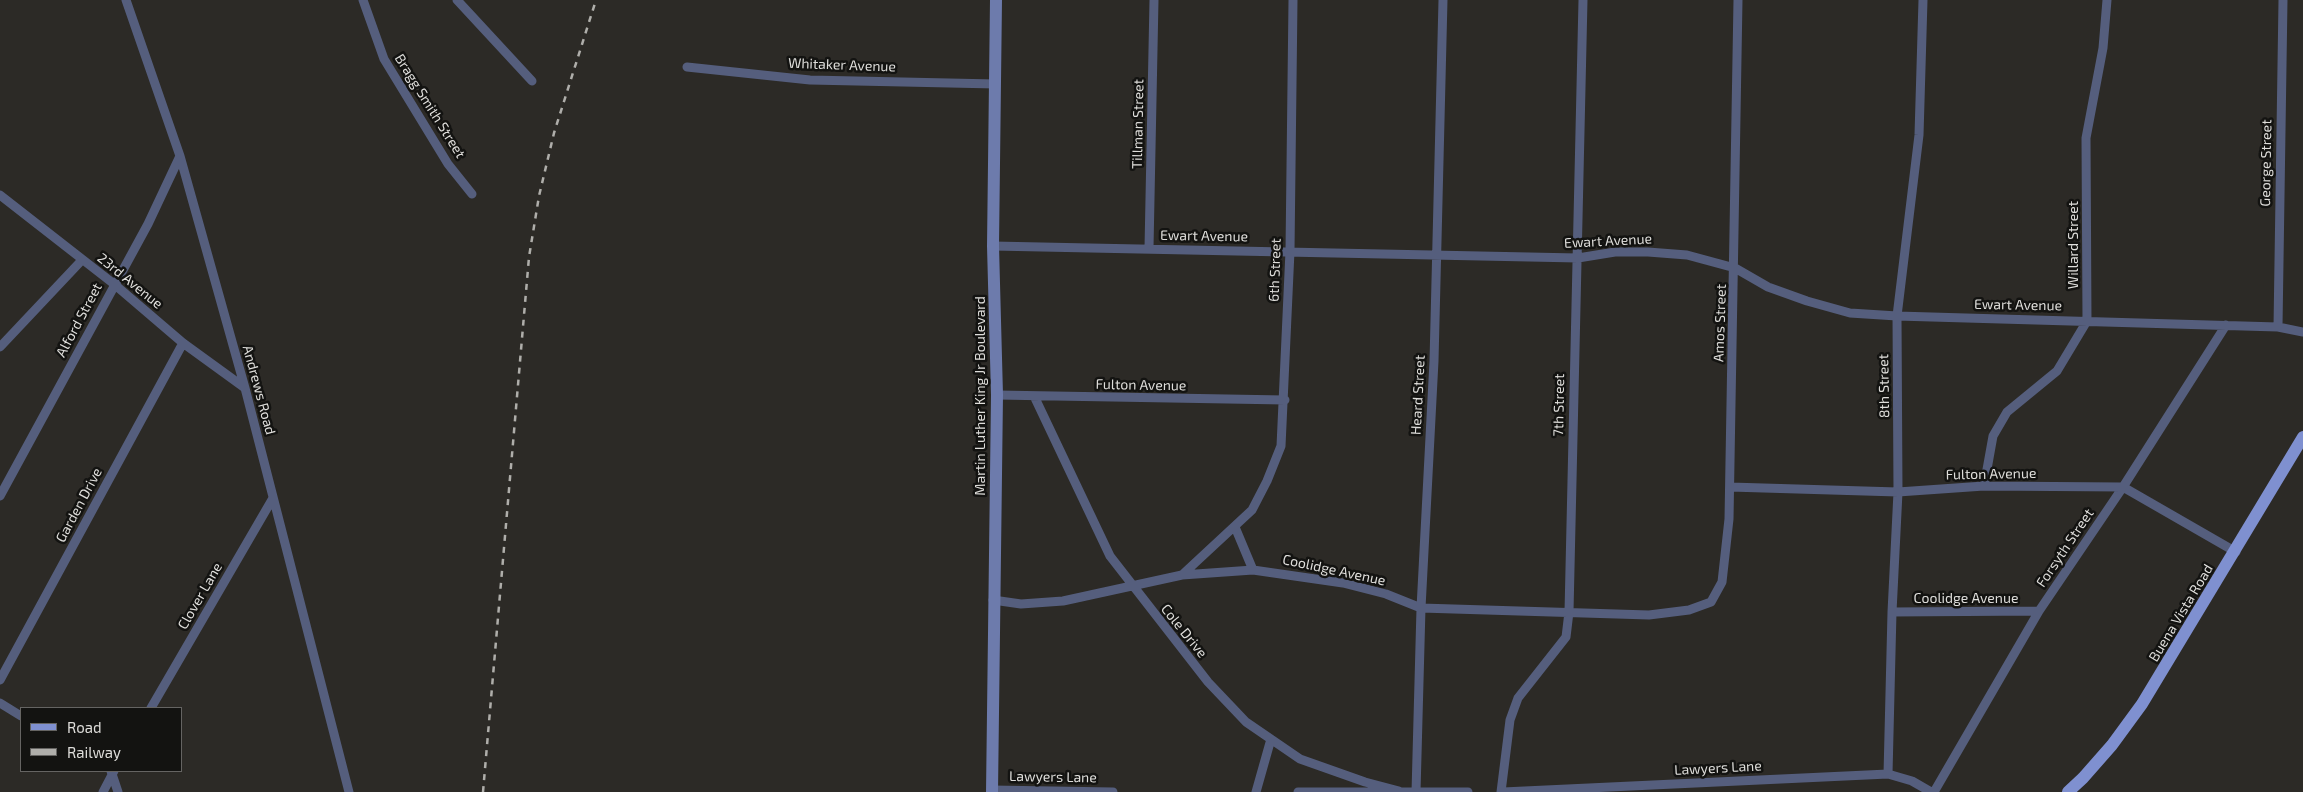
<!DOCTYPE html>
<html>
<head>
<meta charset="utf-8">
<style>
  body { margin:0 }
  #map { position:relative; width:2303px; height:792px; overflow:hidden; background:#2c2a26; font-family:"Exo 2",sans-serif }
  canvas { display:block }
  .legend { position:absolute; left:20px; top:707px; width:162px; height:65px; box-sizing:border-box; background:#131311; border:1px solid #656462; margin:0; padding:6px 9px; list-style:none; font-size:15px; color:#dfdedb }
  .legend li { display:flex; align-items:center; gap:10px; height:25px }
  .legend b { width:25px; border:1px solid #656462 }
</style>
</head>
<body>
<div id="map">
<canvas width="2303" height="792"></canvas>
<ul class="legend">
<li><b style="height:6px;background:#7f90d0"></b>Road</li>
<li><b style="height:6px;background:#afaeaa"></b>Railway</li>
</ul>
</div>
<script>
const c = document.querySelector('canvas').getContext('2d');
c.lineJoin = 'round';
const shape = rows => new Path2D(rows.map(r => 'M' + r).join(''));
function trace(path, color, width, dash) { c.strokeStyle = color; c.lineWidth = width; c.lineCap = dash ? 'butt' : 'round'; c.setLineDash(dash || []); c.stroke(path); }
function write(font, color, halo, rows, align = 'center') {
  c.font = font + ' "Exo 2",sans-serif'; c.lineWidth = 5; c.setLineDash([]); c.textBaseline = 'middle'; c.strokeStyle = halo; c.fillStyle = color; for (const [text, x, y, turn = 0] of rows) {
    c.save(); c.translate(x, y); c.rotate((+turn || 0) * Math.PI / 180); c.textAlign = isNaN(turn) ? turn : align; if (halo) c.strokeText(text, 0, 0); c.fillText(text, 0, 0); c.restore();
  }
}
trace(shape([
  [126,0,180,156,245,388,349,792],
  [363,0,384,59,448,164,472,194],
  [457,0,532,81],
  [687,67,810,80,996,84],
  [0,195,114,284,183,343,245,388],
  [993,246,1578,258,1615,252,1648,252,1687,255,1735,268,1768,287,1807,301,1850,313,1897,316,2278,327,2303,332],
  [1149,248,1154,0],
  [2278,327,2283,0],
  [0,347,82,260],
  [997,395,1285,400],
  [1035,398,1110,556,1208,682,1246,722,1300,759,1365,782,1399,791],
  [1984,486,1993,436,2007,412,2057,371,2087,321,2086,138,2103,48,2107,0],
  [1730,487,1898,492,1984,486,2123,487,2236,552],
  [0,496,148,224,180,156],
  [1235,527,1253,570],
  [1182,575,1252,510,1267,481,1281,446,1290,251,1293,0],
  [993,600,1021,604,1063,601,1182,575,1253,570,1343,583,1386,594,1421,608,1649,615,1689,610,1711,602,1722,582,1729,519,1738,0],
  [1892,612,2039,611],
  [0,680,183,343],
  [0,703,21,716],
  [151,708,273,498],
  [111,771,118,792],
  [1888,774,1892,612,1898,492,1897,316,1919,135,1923,0],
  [992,790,1113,792],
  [103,792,114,771],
  [1256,792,1271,739],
  [1298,792,1468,792],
  [1416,792,1421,608,1434,361,1443,0],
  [1501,792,1510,720,1518,698,1566,637,1569,612,1583,0],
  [1503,792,1888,774,1912,781,1931,792],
  [1934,792,2039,611,2123,487,2226,325]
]), '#555e7d', 9);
trace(shape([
  [992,792,997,395,993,246,996,0]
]), '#6d7bac', 12);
trace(shape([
  [2068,792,2083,778,2112,745,2142,704,2303,437]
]), '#7f90d0', 12);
trace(shape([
  [483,792,529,257,539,196,554,133,596,0]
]), '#afaeaa', 2.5, [6, 6]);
write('14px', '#dfdedb', '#131311', [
  ["Whitaker Avenue",842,65,2],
  ["Bragg Smith Street",430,106,58],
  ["Tillman Street",1138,124,-89],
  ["George Street",2266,163,-89],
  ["Ewart Avenue",1204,236,1],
  ["Ewart Avenue",1608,241,-3],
  ["Willard Street",2073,245,-90],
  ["6th Street",1275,270,-88],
  ["23rd Avenue",130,281,39],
  ["Ewart Avenue",2018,305,1],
  ["Alford Street",79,320,-62],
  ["Amos Street",1720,323,-88],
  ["Fulton Avenue",1141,385,1],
  ["8th Street",1884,386,-91],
  ["Andrews Road",259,390,75],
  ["Heard Street",1418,395,-87],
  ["Martin Luther King Jr Boulevard",980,396,-90],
  ["7th Street",1559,405,-89],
  ["Fulton Avenue",1991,474,-1],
  ["Garden Drive",79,505,-62],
  ["Forsyth Street",2065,548,-56],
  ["Coolidge Avenue",1334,570,12],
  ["Clover Lane",200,596,-60],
  ["Coolidge Avenue",1966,598],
  ["Buena Vista Road",2181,613,-59],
  ["Cole Drive",1184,631,51],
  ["Lawyers Lane",1718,768,-3],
  ["Lawyers Lane",1053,777,1]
]);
</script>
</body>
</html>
